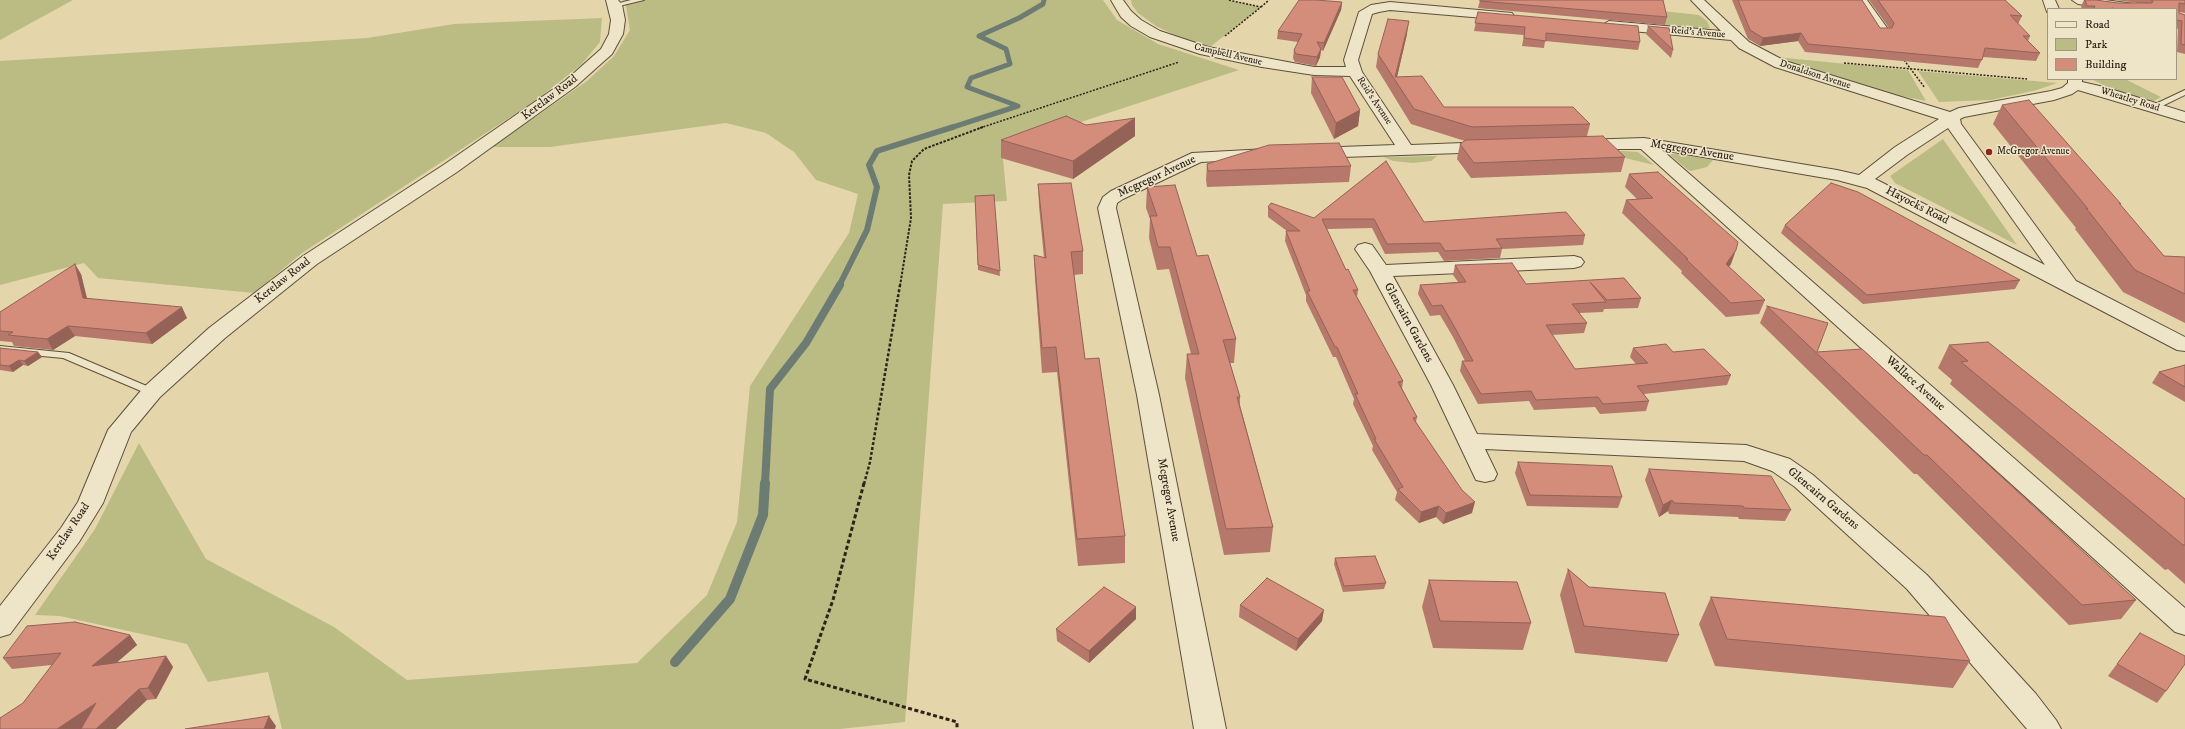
<!DOCTYPE html>
<html>
<head>
<meta charset="utf-8">
<style>
  body { margin:0 }
  #map { position:relative; width:2185px; height:729px; overflow:hidden; background:#e5d5ab; font-family:"IM FELL DW Pica",serif }
  canvas { display:block }
  .legend { position:absolute; left:2047px; top:8px; width:130px; height:72px; box-sizing:border-box; background:#eee4c8; border:1px solid #a29782; margin:0; padding:5px 7px; list-style:none; font-size:12px; color:#2f2318 }
  .legend li { display:flex; align-items:center; gap:8px; height:20px }
  .legend b { width:20px; border:1px solid #a29782 }
</style>
</head>
<body>
<div id="map">
<canvas width="2185" height="729"></canvas>
<ul class="legend">
<li><b style="height:5px;background:#eee4c8"></b>Road</li>
<li><b style="height:11px;background:#bbbc84"></b>Park</li>
<li><b style="height:11px;background:#d48c7b"></b>Building</li>
</ul>
</div>
<script>
const c = document.querySelector('canvas').getContext('2d');
c.lineJoin = 'round';
function paint(path, color) { c.fillStyle = color; c.fill(path, 'evenodd'); }
const shape = rows => new Path2D(rows.map(r => 'M' + r).join(''));
function trace(path, color, width, dash) { c.strokeStyle = color; c.lineWidth = width; c.lineCap = dash ? 'butt' : 'round'; c.setLineDash(dash || []); c.stroke(path); }
function write(font, color, halo, rows, align = 'center') {
  c.font = font + ' "IM FELL DW Pica",serif'; c.lineWidth = 3; c.setLineDash([]); c.textBaseline = 'middle'; c.strokeStyle = halo; c.fillStyle = color; for (const [text, x, y, turn = 0] of rows) {
    c.save(); c.translate(x, y); c.rotate((+turn || 0) * Math.PI / 180); c.textAlign = isNaN(turn) ? turn : align; if (halo) c.strokeText(text, 0, 0); c.fillText(text, 0, 0); c.restore();
  }
}
paint(shape([
  [0,0,73,0,0,40],
  [623,0,1103,0,1117,20,1158,44,1239,70,1002,148,1007,201,943,204,905,722,840,729,282,729,268,672,208,682,187,644,60,616,35,615,95,529,139,443,206,559,334,627,407,680,637,663,707,595,737,522,750,386,849,233,858,194,816,180,794,152,766,133,726,123,550,147,492,147,587,81,614,56,630,30,626,6],
  [1131,0,1228,0,1261,7,1210,47,1185,40,1156,26,1138,13,1132,5],
  [1662,11,1699,15,1707,21,1710,28,1700,29,1666,26],
  [602,18,600,42,581,65,535,101,302,253,254,293,98,278,84,263,0,285,0,61,367,38,454,24],
  [1776,57,1908,70,1926,101,1891,94,1802,68],
  [1918,71,2057,83,2037,90,1991,100,1939,102],
  [2091,79,2125,79,2161,97,2152,102,2110,88],
  [1943,139,2017,245,1895,183,1890,176],
  [1607,150,1638,152,1654,165,1625,158],
  [1672,154,1677,154,1713,160,1707,167,1691,171,1688,170,1670,155],
  [1437,156,1431,161,1413,163,1393,161,1384,157]
]), '#bbbc84');
trace(shape([
  [950,128,1018,106,967,87,971,78,1010,64,1006,49,979,36,1019,18,1043,4,1044,0]
]), '#6d7c73', 5);
trace(shape([
  [839,286,867,230,877,187,869,165,877,151,953,127]
]), '#6d7c73', 6);
trace(shape([
  [765,484,770,389,806,343,840,285]
]), '#6d7c73', 8);
trace(shape([
  [675,662,730,599,763,515,765,483]
]), '#6d7c73', 10);
const service = shape([
  [631,0,644,0,615,7,612,5,631,0],
  [2185,90,2185,95,2156,109,2149,107,2185,90],
  [0,346,69,353,156,390,158,392,156,394,148,394,63,358,0,352,0,346]
]);
const minor = shape([
  [606,0,618,0,622,5,625,20,623,34,612,54,575,87,457,172,317,264,225,338,160,397,131,432,103,503,79,542,10,634,0,637,0,606,61,528,78,502,108,430,144,387,209,328,303,256,445,164,565,81,601,49,609,34,611,20,606,0],
  [1111,0,1123,0,1131,11,1141,20,1160,31,1208,47,1314,67,1346,67,1344,60,1359,12,1371,5,1390,2,1512,13,1514,16,1512,19,1507,20,1390,10,1379,12,1372,14,1358,60,1362,72,1411,145,1489,142,1495,143,1497,147,1495,151,1489,152,1313,158,1307,157,1305,153,1307,149,1313,148,1395,145,1350,76,1314,75,1262,67,1200,54,1150,37,1131,26,1121,17,1111,0],
  [1691,0,1704,0,1749,42,1785,61,1950,112,1959,108,2051,91,2062,88,2068,83,2068,79,2082,79,2082,82,2104,87,2185,112,2185,122,2078,90,2072,94,2054,100,1964,117,1960,119,1961,124,2076,281,2185,337,2185,351,2177,350,1867,188,1837,180,1662,150,2185,608,2185,635,2175,632,1641,149,1575,149,1573,145,1575,141,1581,140,1644,138,1837,170,1859,175,1895,147,1939,119,1775,67,1739,48,1731,40,1609,29,1602,25,1609,21,1721,31,1691,0],
  [1948,128,2045,265,1875,179,1907,155,1948,128],
  [1855,0,1867,0,1890,32,1888,35,1878,35,1855,0],
  [2043,0,2055,0,2059,9,2048,9,2047,12,2043,0],
  [2072,0,2105,0,2141,5,2148,9,2114,9,2078,4,2072,0],
  [1267,149,1273,150,1275,154,1273,158,1201,162,1123,199,1117,203,1116,208,1159,395,1226,729,1194,729,1137,395,1098,208,1103,197,1111,191,1192,153,1267,149],
  [1365,243,1372,245,1386,265,1574,256,1581,258,1584,262,1581,266,1574,268,1393,276,1453,385,1477,434,1746,445,1790,459,1813,475,1927,575,2036,694,2056,720,2061,729,2027,729,1907,589,1795,487,1772,471,1744,461,1485,449,1497,474,1494,480,1485,482,1476,480,1431,385,1370,271,1355,249,1358,245,1365,243]
]);
trace(service, '#5c503d', 2);
trace(minor, '#5c503d', 2);
trace(shape([
  [1261,7,1269,0],
  [1225,36,1261,7,1228,0],
  [1904,60,1925,88],
  [1844,63,2027,79],
  [980,128,1179,62]
]), '#2f2318', 1.5, [2, 1.5]);
trace(shape([
  [900,286,911,218,909,175,912,161,924,149,983,127]
]), '#2f2318', 2, [2.5, 1.5]);
trace(shape([
  [864,484,870,462,900,285]
]), '#2f2318', 2.5, [3, 2]);
trace(shape([
  [864,483,833,600,805,679,957,722,957,729]
]), '#2f2318', 3, [4, 2.5]);
paint(service, '#eee4c8');
paint(minor, '#eee4c8');
paint(shape([
  [1480,0,1667,17,1665,25,1478,8],
  [1732,0,1862,0,1880,28,1889,28,1869,0,2005,0,2022,16,2018,24,2030,36,2028,41,2040,53,2036,61,1983,57,1978,68,1805,52,1798,41,1760,46,1748,39],
  [2084,0,2096,0,2118,3,2138,3,2116,0,2185,0,2185,13,2179,12,2179,13,2185,15,2185,54,2177,52,2178,29,2176,28,2176,9,2082,9,2081,6],
  [1342,2,1341,10,1323,51,1321,50,1320,57,1316,66,1295,62,1293,58,1294,50,1298,42,1277,39,1278,31],
  [1478,12,1640,42,1638,50,1545,41,1544,48,1522,46,1524,35,1474,31],
  [1648,26,1673,50,1671,58,1646,34],
  [1407,34,1397,77,1444,107,1590,124,1587,136,1625,157,1621,172,1471,178,1457,159,1460,144,1465,141,1411,124,1376,67,1378,54],
  [1312,77,1360,110,1358,126,1334,139,1311,93],
  [2002,105,2121,204,2120,205,2164,256,2185,257,2185,323,2123,292,2075,229,2076,228,1993,124],
  [1086,125,1135,136,1073,179,1001,158,1001,140],
  [1386,161,1424,222,1585,235,1583,245,1502,249,1500,258,1444,261,1438,252,1385,254,1372,228,1327,229,1346,270,1358,290,1357,297,1403,381,1402,388,1417,417,1416,422,1472,513,1443,524,1436,517,1419,523,1395,500,1397,492,1372,450,1373,446,1353,404,1354,399,1336,357,1333,357,1306,301,1306,295,1285,241,1286,231,1287,231,1268,217,1268,207,1314,218],
  [1207,164,1351,166,1349,182,1207,187,1206,180],
  [1629,174,1731,264,1728,267,1765,300,1759,314,1726,317,1681,273,1682,271,1622,213,1626,200,1637,199,1625,187],
  [1038,184,1083,251,1083,274,1074,275,1085,359,1125,536,1125,563,1078,566,1057,372,1042,373,1035,279,1034,255,1044,258,1039,206],
  [1147,187,1197,256,1236,339,1234,363,1230,363,1240,397,1240,405,1273,527,1270,552,1224,555,1185,378,1187,354,1191,354,1169,269,1157,270,1149,238,1150,219,1146,208],
  [994,195,1000,276,978,270,975,196],
  [1785,225,2020,280,2015,289,1863,304,1781,233],
  [1455,265,1526,284,1624,278,1641,298,1638,308,1604,309,1603,312,1579,313,1587,323,1584,333,1552,335,1575,369,1636,364,1630,357,1633,348,1673,352,1731,375,1727,385,1644,394,1649,401,1646,411,1600,414,1595,407,1534,410,1529,401,1478,404,1460,371,1462,361,1465,361,1453,337,1440,315,1430,316,1418,294,1420,285,1458,282,1453,275],
  [81,274,87,298,187,318,152,344,75,336,53,350,14,346,12,342,0,341,0,312],
  [1767,306,1817,352,2136,600,2121,619,2069,625,1917,474,1914,474,1760,323],
  [1949,345,2185,499,2185,584,2168,569,2165,570,1950,384,1952,380,1938,368],
  [0,348,38,352,42,357,28,366,23,365,13,372,0,370],
  [2185,365,2185,402,2152,383,2159,372],
  [1518,462,1622,497,1618,508,1527,506,1515,473],
  [1649,469,1791,510,1785,521,1739,519,1738,517,1669,514,1668,511,1659,517,1645,480],
  [1335,558,1386,583,1384,589,1343,592,1334,564],
  [1568,569,1589,587,1679,635,1667,662,1575,653,1560,595],
  [1429,580,1531,623,1523,650,1433,648,1422,607],
  [1711,597,1970,661,1953,688,1715,666,1699,624],
  [1240,605,1322,621,1296,651,1239,617],
  [1136,607,1136,619,1089,663,1057,641,1056,629],
  [2140,633,2166,691,2157,703,2108,676],
  [130,635,137,645,116,663,166,656,173,667,156,699,147,700,23,703,52,665,12,669,3,658]
]), '#b6786a');
paint(shape([
  [1342,2,1341,10,1323,51,1324,43],
  [1409,21,1407,34,1396,81,1395,80],
  [1801,33,1798,41,1760,46,1763,38],
  [1321,49,1320,57,1316,66,1317,57],
  [1360,110,1358,126,1334,139,1336,123],
  [1135,118,1135,136,1073,179,1073,161],
  [1736,250,1731,264,1721,278,1726,264],
  [75,264,81,274,89,308,83,298],
  [182,307,187,318,152,344,146,333],
  [68,326,75,336,53,350,47,339],
  [38,352,42,357,28,366,24,361],
  [19,360,23,365,13,372,9,366],
  [1672,500,1668,511,1659,517,1663,505],
  [1475,502,1472,513,1443,524,1446,513],
  [1439,506,1436,517,1419,523,1421,512],
  [1136,607,1136,619,1089,663,1089,651],
  [1324,610,1322,621,1296,651,1298,639],
  [130,635,137,645,100,677,92,666],
  [166,656,173,667,156,699,148,688],
  [139,689,147,700,116,729,96,729],
  [96,703,81,729,57,729],
  [269,716,276,726,275,729,264,729]
]), '#946256');
const building = shape([
  [1299,0,1316,0,1342,2,1324,43,1317,42,1321,49,1317,57,1296,54,1294,50,1302,34,1278,31,1299,0],
  [1480,0,1663,0,1667,17,1480,1,1480,0],
  [1738,0,1862,0,1880,28,1892,28,1894,23,1878,0,2005,0,2022,16,2010,15,2030,36,2023,36,2040,53,1985,48,1982,60,1808,44,1801,33,1763,38,1750,30,1738,0],
  [2085,0,2096,0,2118,3,2152,3,2153,1,2151,0,2185,0,2185,4,2179,3,2179,13,2185,15,2185,45,2181,44,2182,21,2176,20,2176,9,2116,9,2112,8,2112,9,2094,9,2095,6,2087,6,2085,0],
  [1478,12,1638,26,1640,42,1546,33,1546,41,1524,38,1525,27,1475,23,1478,12],
  [1388,19,1409,21,1395,77,1422,76,1444,107,1573,107,1590,124,1472,127,1414,109,1378,54,1388,19],
  [1648,26,1669,28,1673,50,1648,26],
  [1312,77,1342,77,1360,110,1336,123,1312,77],
  [2029,100,2121,204,2119,203,2164,256,2185,257,2185,294,2135,270,2086,208,2088,209,2002,105,2029,100],
  [1066,116,1086,125,1135,118,1073,161,1001,140,1066,116],
  [1603,136,1625,157,1474,163,1460,144,1466,140,1603,136],
  [1339,143,1351,166,1208,171,1207,164,1269,145,1339,143],
  [1386,161,1424,222,1566,212,1585,235,1496,239,1502,248,1445,251,1440,243,1387,244,1374,219,1322,219,1346,270,1348,269,1358,290,1353,290,1403,381,1398,382,1417,417,1413,418,1462,490,1475,502,1446,513,1439,506,1421,512,1398,489,1403,487,1374,439,1376,439,1355,394,1358,394,1337,347,1335,347,1307,291,1310,291,1286,231,1300,231,1268,207,1271,203,1314,218,1386,161],
  [1658,172,1738,242,1736,250,1726,264,1765,300,1731,303,1686,259,1688,259,1626,200,1653,198,1629,174,1658,172],
  [1071,183,1083,251,1071,252,1085,359,1099,358,1125,536,1077,539,1056,347,1042,348,1034,255,1046,258,1038,184,1071,183],
  [1831,183,1858,192,2020,280,1867,295,1785,225,1831,183],
  [1175,185,1197,256,1208,255,1236,339,1223,340,1240,397,1237,397,1273,527,1226,529,1187,354,1199,354,1170,247,1158,247,1150,216,1157,216,1147,187,1175,185],
  [994,195,1000,271,978,265,975,196,994,195],
  [1512,263,1526,284,1624,278,1641,298,1607,300,1590,282,1606,302,1572,304,1587,323,1546,325,1575,369,1648,363,1633,348,1666,344,1673,352,1704,349,1731,375,1637,386,1649,401,1603,404,1598,397,1536,400,1531,391,1481,394,1462,361,1473,361,1455,328,1442,305,1432,306,1420,285,1466,282,1455,265,1512,263],
  [75,264,83,298,182,307,146,333,68,326,47,339,8,335,13,332,0,331,0,312,75,264],
  [1767,306,1828,323,1817,352,1862,349,2136,600,2082,605,1927,455,1924,455,1767,306],
  [1988,342,2185,499,2185,545,2183,545,1961,362,1968,361,1949,345,1988,342],
  [0,348,38,352,24,361,19,360,9,366,0,365,0,348],
  [2185,365,2185,387,2159,372,2185,365],
  [1518,462,1612,466,1622,497,1530,495,1518,462],
  [1649,469,1771,476,1791,510,1744,508,1743,506,1674,503,1672,500,1663,505,1649,469],
  [1375,556,1386,583,1344,586,1335,558,1375,556],
  [1568,569,1589,587,1665,593,1679,635,1584,626,1568,569],
  [1267,578,1324,610,1298,639,1240,605,1267,578],
  [1429,580,1517,582,1531,623,1440,621,1429,580],
  [1104,587,1136,607,1089,651,1056,629,1104,587],
  [1711,597,1945,617,1970,661,1727,639,1711,597],
  [75,622,130,635,92,666,166,656,148,688,139,689,96,729,81,729,96,703,57,729,0,729,0,718,23,703,61,653,3,658,27,626,75,622],
  [2140,633,2185,656,2185,664,2166,691,2117,664,2140,633],
  [269,716,264,729,185,729,269,716]
]);
paint(building, '#d48c7b');
trace(building, '#946256', 1);
for (const [x, y, r, color] of [
  [1989,152,4,"#8f2418"]
]) { const dot = new Path2D(); dot.arc(x, y, r, 0, 2 * Math.PI); c.fillStyle = color; c.fill(dot); trace(dot, '#eee4c8', 1.5); }
write('10px', '#2f2318', '#eee4c8', [
  ["Reid's Avenue",1698,33,5],
  ["Campbell Avenue",1228,55,13],
  ["Donaldson Avenue",1815,75,18],
  ["Wheatley Road",2130,100,17],
  ["Reid's Avenue",1374,101,56]
]);
write('10px', '#2f2318', '#eee4c8', [
  ["McGregor Avenue",1997,152]
], 'left');
write('12px', '#2f2318', '#eee4c8', [
  ["Kerelaw Road",550,98,-37],
  ["Mcgregor Avenue",1692,151,9],
  ["Mcgregor Avenue",1157,177,-25],
  ["Hayocks Road",1917,206,27],
  ["Kerelaw Road",283,281,-38],
  ["Glencairn Gardens",1408,323,61],
  ["Wallace Avenue",1915,384,42],
  ["Glencairn Gardens",1823,499,40],
  ["Mcgregor Avenue",1168,500,80],
  ["Kerelaw Road",69,532,-56]
]);
</script>
</body>
</html>
